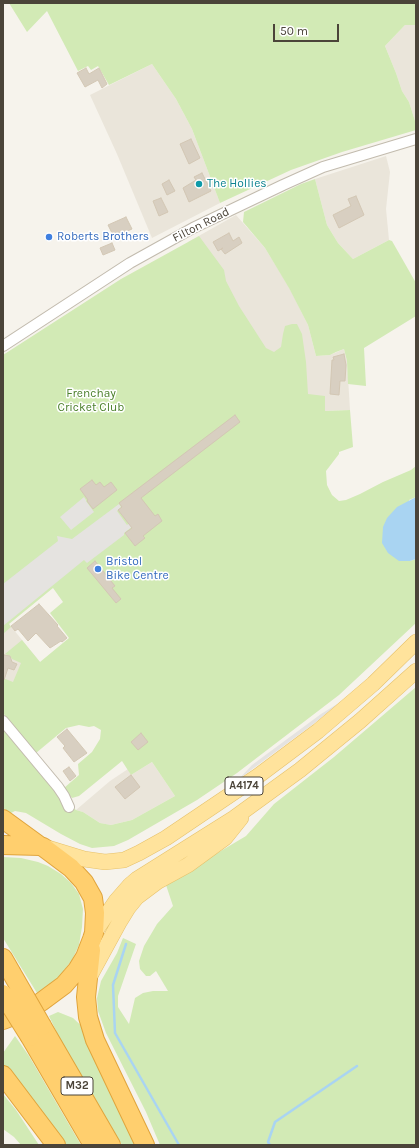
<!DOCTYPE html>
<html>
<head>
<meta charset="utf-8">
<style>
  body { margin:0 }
  #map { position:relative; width:419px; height:1148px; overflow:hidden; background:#f6f3ec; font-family:Karla,sans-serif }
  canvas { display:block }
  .frame { position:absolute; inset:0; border:4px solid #4b4439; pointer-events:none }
  .scale { position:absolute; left:273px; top:24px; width:66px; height:18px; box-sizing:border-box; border:2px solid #4b4439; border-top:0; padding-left:5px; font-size:12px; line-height:14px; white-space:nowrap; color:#4b4439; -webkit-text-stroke:3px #fff; paint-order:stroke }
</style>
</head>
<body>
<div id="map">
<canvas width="419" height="1148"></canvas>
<div class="frame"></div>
<div class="scale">50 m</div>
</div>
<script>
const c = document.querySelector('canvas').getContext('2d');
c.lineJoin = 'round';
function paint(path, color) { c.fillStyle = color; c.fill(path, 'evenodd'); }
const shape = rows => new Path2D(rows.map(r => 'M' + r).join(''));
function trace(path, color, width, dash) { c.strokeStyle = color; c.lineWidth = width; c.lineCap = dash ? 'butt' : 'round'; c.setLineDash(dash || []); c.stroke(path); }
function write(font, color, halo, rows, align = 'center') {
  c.font = font + ' Karla,sans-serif'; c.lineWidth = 3; c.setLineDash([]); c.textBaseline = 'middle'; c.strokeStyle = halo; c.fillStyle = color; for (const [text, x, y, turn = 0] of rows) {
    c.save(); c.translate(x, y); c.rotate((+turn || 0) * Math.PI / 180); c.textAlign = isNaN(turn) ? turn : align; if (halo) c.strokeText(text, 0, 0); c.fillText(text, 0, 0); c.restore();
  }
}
paint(shape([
  [405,25,416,25,416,124,409,102,402,91,396,73,385,46],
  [152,64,176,99,192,129,220,203,152,238,117,154,90,95],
  [386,156,390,172,386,209,389,240,353,259,338,243,327,225,315,179],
  [236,215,265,248,289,287,308,325,316,356,330,355,344,349,347,361,350,410,325,411,308,394,270,385,188,242],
  [9,624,40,662,3,713,3,629],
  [152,762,175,796,132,820,111,825,100,823,83,812,76,810,110,781,128,769,131,775]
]), '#eae5da');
paint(shape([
  [9,3,416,3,416,25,405,25,385,46,396,73,402,91,409,102,416,124,416,130,342,152,291,170,220,203,192,129,176,99,152,64,109,85,98,66,91,70,88,66,78,71,47,11,27,32],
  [315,179,327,225,338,243,353,259,389,240,392,241,416,283,416,316,364,348,366,386,348,384,347,361,344,349,336,352,330,355,316,356,308,325,289,288,265,248,243,222,244,212,301,184],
  [199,236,224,270,226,281,239,306,266,348,274,352,281,347,283,334,285,326,292,324,297,324,302,334,306,362,308,394,325,396,325,411,350,410,353,447,339,452,339,454,326,471,327,485,332,495,339,501,346,500,360,494,383,482,411,470,416,466,416,497,409,500,410,561,416,559,416,623,339,695,237,773,197,800,128,840,114,846,92,848,80,844,61,834,26,813,15,811,11,813,3,808,3,725,60,797,76,810,83,812,100,823,111,825,132,820,175,796,152,762,131,775,122,761,79,796,72,798,64,788,79,775,78,764,92,752,100,739,101,730,94,726,89,727,79,725,66,728,36,753,3,713,3,678,13,682,21,663,12,659,10,656,5,654,22,640,40,662,69,638,50,613,63,602,53,588,9,624,11,627,3,634,3,355,121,279],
  [416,687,416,1145,160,1145,146,1112,106,1033,98,1011,97,998,101,981,117,953,123,938,136,944,118,996,118,1007,129,1024,135,998,143,993,153,991,168,991,156,971,150,976,146,976,140,969,139,961,144,946,157,924,173,906,166,885,204,861,246,836,274,804,334,757],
  [3,857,21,858,38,862,48,866,61,874,71,883,79,894,83,909,82,927,79,945,72,960,59,977,37,993,3,938],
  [58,1012,73,1018,88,1032,140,1145,122,1145,60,1039,49,1016],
  [15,1036,29,1056,81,1145,63,1145,34,1105,3,1064,3,1053],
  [3,1094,16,1110,39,1145,21,1145,14,1137,3,1129]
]), '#d2eab5');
paint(shape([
  [84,497,86,500,86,501,94,512,71,530,60,517],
  [119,504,121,507,117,511,127,525,130,522,133,526,124,533,124,535,87,563,84,560,3,626,3,584,58,541,57,536,72,539],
  [342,701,312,725,239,779,252,765,321,714]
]), '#e5e3e0');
paint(shape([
  [416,497,416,559,410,561,399,561,388,553,382,543,383,527,387,518,397,507]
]), '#a9d4f2');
trace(shape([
  [126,944,113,985,115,1033,179,1145],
  [270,1145,268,1142,275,1122,357,1066]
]), '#a9d4f2', 2.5);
const building = shape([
  [86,68,89,74,99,68,107,84,102,88,98,80,85,87,77,73,86,68],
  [191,139,200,158,189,164,180,144,191,139],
  [202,173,211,191,189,202,183,188,196,180,194,177,202,173],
  [169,180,175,191,167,195,162,184,169,180],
  [356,196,364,215,339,228,333,215,351,206,348,199,356,196],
  [161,198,168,212,159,216,153,201,161,198],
  [126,217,132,229,114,237,108,225,126,217],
  [229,233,233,241,239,237,242,243,225,254,221,249,223,248,218,251,213,242,229,233],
  [112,243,115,250,103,255,100,248,112,243],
  [344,354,346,365,345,381,340,381,339,395,330,394,332,360,334,360,333,357,344,354],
  [235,415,240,422,141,498,155,516,158,514,162,521,143,536,145,538,135,546,125,533,132,528,118,510,122,507,119,503,235,415],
  [92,480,96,485,100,482,104,487,111,482,117,490,93,509,87,501,88,500,80,489,92,480],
  [95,561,115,586,112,588,121,599,116,603,87,568,95,561],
  [39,604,58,625,57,626,67,638,62,642,61,641,50,648,36,633,28,641,18,629,15,631,11,626,39,604],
  [4,655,10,656,12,662,17,664,14,670,8,668,4,680,3,680,3,658,4,655],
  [67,729,87,753,74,762,63,748,65,746,57,737,67,729],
  [141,733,148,742,138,750,131,742,141,733],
  [69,767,76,776,70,781,63,771,69,767],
  [131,775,140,787,125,799,115,787,131,775]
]);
paint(building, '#d8cfc1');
trace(building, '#d3c7b4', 1);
const street = shape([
  [3,346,130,263,193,228,283,185,323,167,416,139],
  [3,721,58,787,64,796,69,807]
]);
const primary = shape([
  [48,848,84,859,105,862,124,860,139,853,166,838,258,776,318,731,373,684,416,642],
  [94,933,116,901,130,885,137,879,234,818,300,770,360,721,416,671],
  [90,976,120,921,128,908,137,897,157,882,188,865,225,838,241,818]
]);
const highway = shape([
  [3,819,40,846],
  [3,845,40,846,43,847,71,868,84,882,93,898,95,913,94,933,92,939,85,957,77,970,64,985,41,1002,26,1011,3,1020],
  [91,950,86,997,88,1017,95,1040,145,1145],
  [3,958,11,972],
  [42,1026,111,1145],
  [30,1037,93,1145],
  [3,1075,56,1145]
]);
trace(street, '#c2bbae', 12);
trace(primary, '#e6c16a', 16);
trace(highway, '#e0a43c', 20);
trace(street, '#fff', 10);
trace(primary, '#ffe39c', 15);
trace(highway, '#ffcf6e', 18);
const highwayBridge = shape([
  [11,972,42,1026],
  [3,994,30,1037]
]);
trace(highwayBridge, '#e0a43c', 20, []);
trace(highwayBridge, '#ffcf6e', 18);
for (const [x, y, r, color] of [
  [199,184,4,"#0f9aa8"],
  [49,237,4,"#3f7fe0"],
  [98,569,4,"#3f7fe0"]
]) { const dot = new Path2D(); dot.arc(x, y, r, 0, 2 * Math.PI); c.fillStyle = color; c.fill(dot); trace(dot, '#fff', 1.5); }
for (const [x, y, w] of [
  [244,786,38],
  [77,1086,32]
]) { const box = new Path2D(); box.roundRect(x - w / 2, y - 9, w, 18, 3); c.fillStyle = '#fff'; c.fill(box); trace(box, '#4b4439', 1); }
write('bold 11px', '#4b4439', null, [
  ["A4174",244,786],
  ["M32",77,1086]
]);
write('12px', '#0d838f', '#fff', [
  ["The Hollies",207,184]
], 'left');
write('12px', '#4b4439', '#fff', [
  ["Filton Road",201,225,-27]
]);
write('12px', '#366cbe', '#fff', [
  ["Roberts Brothers",57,237],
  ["Bristol",106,562],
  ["Bike Centre",106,576]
], 'left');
write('12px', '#4a7f2a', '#fff', [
  ["Frenchay",91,394],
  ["Cricket Club",91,408]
]);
</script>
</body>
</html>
